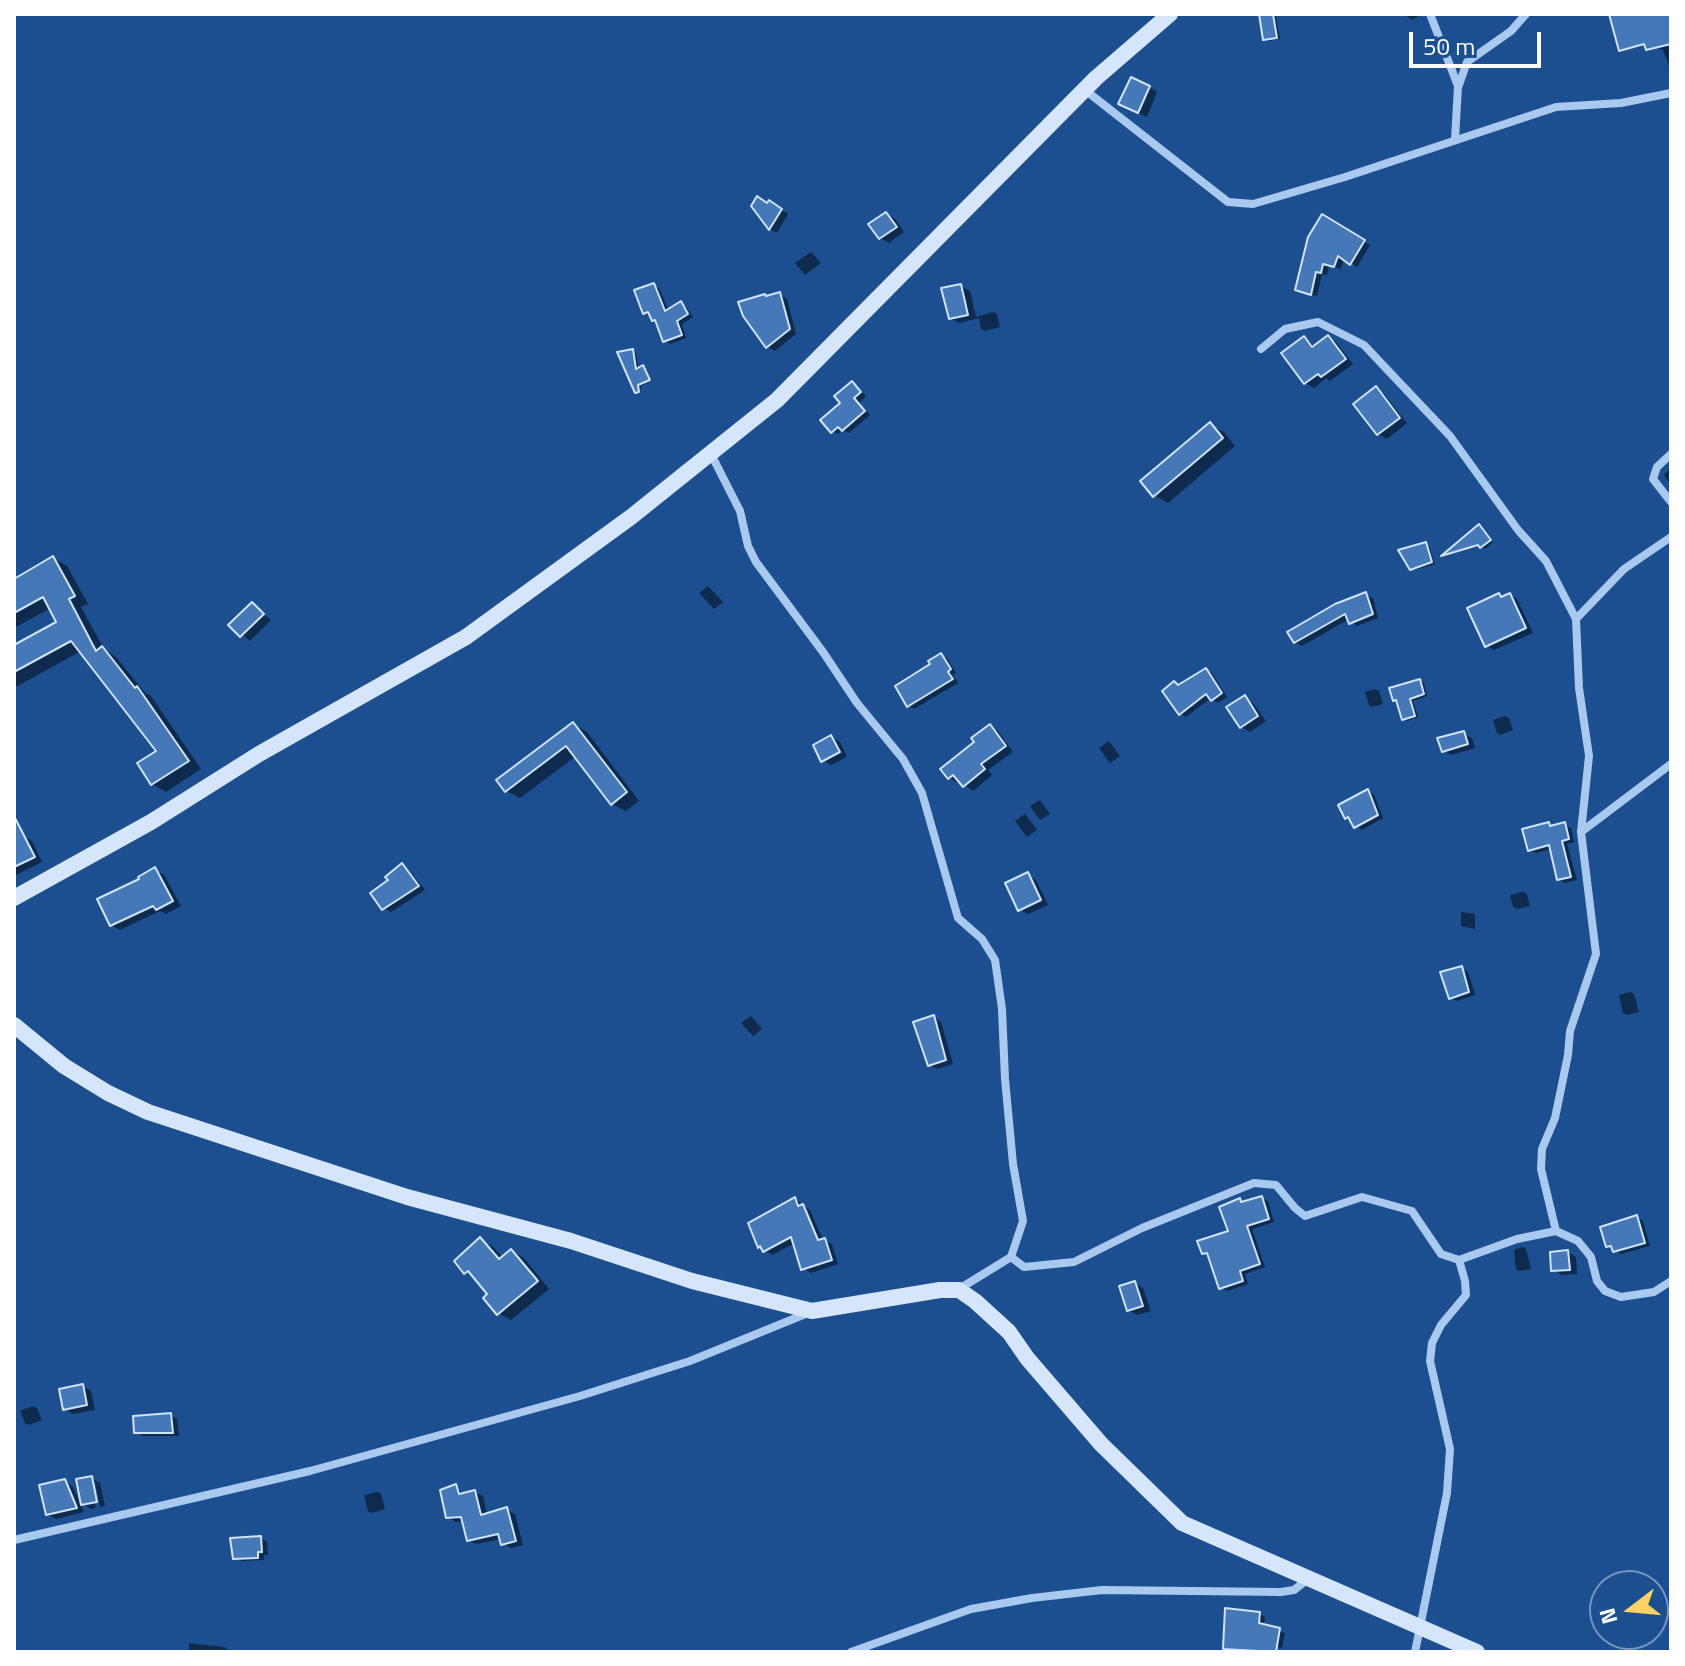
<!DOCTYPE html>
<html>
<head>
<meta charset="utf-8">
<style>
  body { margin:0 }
  #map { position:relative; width:1685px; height:1666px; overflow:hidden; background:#1b4f8f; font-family:"Titillium Web",sans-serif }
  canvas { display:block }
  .frame { position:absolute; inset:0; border:16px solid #fff; pointer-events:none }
  .north { position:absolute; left:1589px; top:1570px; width:80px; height:80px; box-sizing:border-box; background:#1b4f8f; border:2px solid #7695bc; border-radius:50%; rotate:254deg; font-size:22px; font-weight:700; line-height:32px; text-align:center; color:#fff }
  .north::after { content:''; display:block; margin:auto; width:28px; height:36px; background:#ffd166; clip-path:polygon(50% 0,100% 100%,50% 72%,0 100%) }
  .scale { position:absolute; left:1409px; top:32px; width:132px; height:36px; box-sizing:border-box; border:4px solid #fff; border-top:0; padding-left:10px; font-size:24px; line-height:28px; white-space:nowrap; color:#fff; -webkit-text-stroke:6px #1b4f8f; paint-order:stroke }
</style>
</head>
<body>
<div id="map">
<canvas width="1685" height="1666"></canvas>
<div class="frame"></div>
<div class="north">N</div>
<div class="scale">50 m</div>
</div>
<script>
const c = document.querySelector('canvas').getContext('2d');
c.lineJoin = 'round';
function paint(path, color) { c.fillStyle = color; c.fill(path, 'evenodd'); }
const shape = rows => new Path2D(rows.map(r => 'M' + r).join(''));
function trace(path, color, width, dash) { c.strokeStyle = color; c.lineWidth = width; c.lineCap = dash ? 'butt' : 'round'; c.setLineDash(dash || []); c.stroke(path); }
paint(shape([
  [1273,14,1276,17,1280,39,1268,41,1265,38],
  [1404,14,1422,14,1412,20],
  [1664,14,1671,14,1671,71,1663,50,1653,47],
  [1149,87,1157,92,1147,117,1129,109],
  [769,202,788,214,777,233,770,229,754,206,768,205],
  [886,214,895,219,904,232,889,243,880,238],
  [1323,217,1370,245,1357,267,1344,258,1341,269,1329,266,1327,275,1322,274,1317,296,1304,293],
  [811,252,821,263,805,275,795,263],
  [653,285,659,288,669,311,681,304,686,307,693,317,682,324,686,338,670,344,664,340,658,322,645,313],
  [961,286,970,291,976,317,993,312,997,314,1000,327,985,331,981,329,979,318,959,323,950,318],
  [780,295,787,299,796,334,775,351,767,347,768,298],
  [1328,337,1336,342,1353,364,1330,381,1326,378,1314,388,1305,383,1304,338,1316,347],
  [633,351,636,354,639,370,643,368,647,370,652,381,641,386,640,394,637,392],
  [852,383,866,396,859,403,870,415,849,433,844,430,838,434,832,431],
  [1376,389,1384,394,1407,423,1387,439,1378,434],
  [1210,425,1224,432,1235,446,1168,503,1154,495],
  [1671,468,1671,486,1664,475],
  [1479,527,1493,542,1485,549,1481,546,1444,555],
  [1425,544,1429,546,1435,564,1415,570,1411,568],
  [53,558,67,566,88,604,81,607,104,649,116,657,145,693,151,696,201,769,166,792,152,784,159,751,81,651,14,688,14,648,59,623,51,608,14,628,14,581],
  [708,586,723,602,714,609,699,593],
  [1366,595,1373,598,1378,618,1357,626,1349,619,1302,646,1295,642],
  [1499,595,1503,598,1509,595,1517,599,1533,633,1494,650,1486,645],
  [252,605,271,620,250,641,231,625],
  [941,655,947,658,956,673,953,675,958,683,914,709,908,705],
  [1206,670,1212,673,1227,697,1218,703,1211,698,1186,717,1180,713,1180,686],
  [1420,681,1424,683,1427,696,1413,701,1418,717,1407,721,1403,718,1399,702,1395,700],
  [1375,689,1379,691,1383,704,1372,707,1369,705,1365,692],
  [1245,698,1253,703,1266,721,1250,732,1241,727],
  [1505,716,1509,718,1513,730,1500,735,1497,733,1493,720],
  [573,724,587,732,639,801,626,811,612,804,576,756,520,798,507,791],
  [990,726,998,731,1013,752,988,770,992,775,973,791,960,781,958,783,950,778,943,769,976,742],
  [1464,734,1472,738,1475,748,1451,755,1443,750],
  [831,737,840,742,847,757,831,765,823,760],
  [1109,741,1120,756,1110,763,1099,748],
  [1368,791,1374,795,1383,818,1362,830,1346,818],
  [1040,800,1050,814,1040,820,1030,806],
  [1025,814,1037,830,1027,837,1015,821],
  [1548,824,1554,827,1564,825,1571,828,1574,842,1567,844,1577,880,1565,883,1559,879,1552,849,1536,853,1529,850],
  [23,836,32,841,42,862,14,876,14,841],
  [402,866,409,870,425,890,391,912,384,908,390,881],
  [155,870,164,875,181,906,166,914,160,911,120,930,111,925,142,880],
  [1027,875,1036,880,1048,905,1028,914,1019,909],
  [1523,892,1527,894,1530,906,1517,909,1513,907,1510,895],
  [1461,912,1475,914,1475,929,1461,926],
  [1461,968,1468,972,1475,995,1457,1001,1451,998],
  [1630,992,1634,994,1639,1012,1627,1015,1623,1013,1619,995],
  [751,1016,762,1029,753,1036,741,1023],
  [934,1017,941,1022,953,1064,937,1069,930,1065],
  [1262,1198,1268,1201,1274,1222,1252,1229,1265,1267,1245,1274,1248,1284,1227,1291,1221,1287,1210,1257,1203,1253,1230,1232,1240,1201,1244,1203],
  [795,1199,810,1210,823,1240,832,1244,838,1264,811,1273,803,1268,795,1243,772,1255,765,1250],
  [1637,1217,1643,1221,1650,1246,1621,1254,1608,1246],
  [481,1240,493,1247,503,1258,512,1251,524,1258,549,1289,511,1320,498,1313,490,1295,476,1278,466,1272],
  [1523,1247,1526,1249,1531,1269,1519,1271,1516,1269,1514,1250],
  [1568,1252,1576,1257,1577,1274,1562,1275,1553,1270],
  [1135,1283,1143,1288,1151,1311,1137,1315,1128,1310],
  [82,1386,91,1391,95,1410,73,1414,65,1409],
  [33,1406,37,1408,42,1420,29,1425,25,1423,20,1411],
  [171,1415,177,1419,179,1436,143,1436,136,1432],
  [91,1478,100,1483,105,1506,100,1507,95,1482,91,1482,96,1508,91,1509,83,1504],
  [64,1481,73,1487,84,1512,56,1519,47,1514],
  [456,1487,464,1494,475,1492,483,1496,487,1515,507,1510,515,1514,523,1545,511,1548,503,1544,502,1539,476,1544,468,1540,464,1521,456,1522,448,1517],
  [378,1492,381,1494,385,1509,372,1513,368,1511,364,1495],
  [261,1538,267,1542,268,1555,264,1555,264,1560,242,1561,235,1558],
  [1259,1614,1265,1617,1264,1626,1285,1633,1282,1648,1277,1647,1276,1652,1235,1652,1225,1648],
  [189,1643,224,1647,231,1652,189,1652]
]), '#0007');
const building = shape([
  [1259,14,1273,14,1277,38,1263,40,1259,14],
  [1609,14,1671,14,1671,44,1646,50,1644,44,1619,51,1609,14],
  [1131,77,1150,86,1138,113,1118,104,1131,77],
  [757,196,767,203,769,200,782,209,769,230,751,206,757,196],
  [886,212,897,227,879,239,868,224,886,212],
  [1322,214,1365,240,1350,265,1338,256,1334,267,1323,264,1321,273,1316,272,1311,295,1295,290,1308,237,1322,214],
  [654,283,665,311,681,301,688,314,677,321,682,335,663,342,655,320,652,321,648,312,643,314,634,290,654,283],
  [961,284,968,315,949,319,941,288,961,284],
  [780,292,790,329,766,348,743,316,738,302,765,294,766,296,780,292],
  [1328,335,1346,359,1321,377,1318,374,1304,384,1281,353,1304,336,1312,347,1328,335],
  [633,349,636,369,643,365,650,380,638,385,639,392,635,393,617,352,633,349],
  [852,381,861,392,854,398,865,411,842,431,838,427,831,433,820,420,840,403,834,396,852,381],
  [1376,386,1400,418,1377,435,1353,404,1376,386],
  [1210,422,1223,438,1153,497,1140,481,1210,422],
  [1479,524,1491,540,1480,548,1478,545,1441,556,1479,524],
  [1426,542,1432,562,1410,570,1398,550,1426,542],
  [53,556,75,596,69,599,96,651,102,646,135,688,137,686,189,761,151,785,137,763,156,751,71,641,14,672,14,645,56,622,43,597,14,613,14,579,53,556],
  [1366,592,1373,614,1349,624,1345,614,1294,643,1287,632,1335,604,1366,592],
  [1499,593,1501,597,1510,593,1526,628,1485,647,1467,608,1499,593],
  [252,602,264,614,240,637,228,625,252,602],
  [941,653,951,669,948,672,953,679,907,707,895,686,930,664,928,661,941,653],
  [1206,668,1222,693,1211,701,1206,694,1179,715,1162,691,1174,681,1178,685,1206,668],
  [1420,679,1424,694,1410,699,1415,716,1402,720,1396,700,1393,701,1389,688,1420,679],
  [1245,695,1258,716,1240,728,1226,707,1245,695],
  [573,722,627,792,611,805,566,746,505,792,496,780,573,722],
  [990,724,1006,746,981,764,985,769,963,787,953,775,948,779,940,769,974,742,971,738,990,724],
  [1464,731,1468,744,1442,752,1437,738,1464,731],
  [831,735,840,752,821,762,813,745,831,735],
  [1368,789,1378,815,1354,828,1348,817,1345,819,1338,805,1368,789],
  [14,816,35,857,14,867,14,816],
  [1549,822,1550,826,1565,822,1569,839,1562,841,1571,877,1557,880,1549,845,1528,851,1522,829,1549,822],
  [402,863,419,886,382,910,370,893,388,880,385,877,402,863],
  [155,867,173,901,156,910,153,906,110,926,97,899,139,879,138,877,155,867],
  [1028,872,1041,900,1018,911,1005,883,1028,872],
  [1462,966,1469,992,1449,999,1440,972,1462,966],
  [934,1015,946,1060,928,1066,913,1022,934,1015],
  [1262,1196,1269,1219,1247,1226,1260,1264,1240,1271,1243,1281,1219,1289,1207,1253,1202,1254,1197,1241,1228,1231,1219,1207,1240,1198,1241,1202,1262,1196],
  [795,1197,798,1206,803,1204,818,1240,825,1238,832,1260,801,1270,791,1237,763,1252,760,1246,758,1248,748,1223,795,1197],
  [1637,1215,1645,1243,1613,1252,1611,1246,1606,1247,1600,1227,1637,1215],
  [480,1237,499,1259,511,1249,538,1281,497,1315,483,1298,487,1294,468,1271,464,1274,454,1261,480,1237],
  [1568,1250,1570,1270,1551,1271,1550,1252,1568,1250],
  [1135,1281,1143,1306,1127,1311,1119,1286,1135,1281],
  [83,1384,87,1405,63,1410,59,1389,83,1384],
  [171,1413,173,1433,134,1433,133,1416,171,1413],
  [92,1476,97,1502,81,1505,76,1479,92,1476],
  [65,1479,77,1508,46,1515,39,1485,65,1479],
  [456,1484,459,1494,475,1490,481,1515,507,1507,516,1541,501,1545,498,1534,467,1541,461,1517,446,1518,440,1490,456,1484],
  [261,1536,262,1552,258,1552,258,1558,233,1559,230,1538,261,1536],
  [1225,1608,1260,1612,1259,1623,1280,1628,1276,1652,1223,1649,1225,1608]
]);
paint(building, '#4478b7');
trace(building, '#cfe3fa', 2);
trace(shape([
  [1430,14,1458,86,1455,139],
  [1459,85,1467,62,1511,31,1526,14],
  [1085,90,1228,202,1253,204,1345,177,1556,107,1621,103,1671,93],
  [1261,349,1285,329,1318,322,1364,345,1450,436,1518,530,1546,561,1576,619,1579,688,1589,756,1581,832,1596,954,1570,1031,1568,1055,1555,1118,1542,1149,1541,1169,1556,1231],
  [711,454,740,511,748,546,756,562,823,652,857,703,903,759,922,793,958,918,982,939,995,960,1002,1009,1005,1079,1013,1164,1023,1221,1011,1257,959,1289],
  [1671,454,1657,467,1653,479,1671,502],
  [1576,619,1624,569,1671,537],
  [1581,832,1671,764],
  [1011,1257,1024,1267,1074,1262,1142,1228,1254,1183,1276,1185,1295,1208,1305,1216,1362,1197,1412,1211,1441,1254,1459,1260,1517,1239,1556,1231,1578,1241,1591,1257,1597,1281,1605,1291,1621,1297,1654,1292,1671,1281],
  [14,1540,310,1471,580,1396,690,1361,808,1313],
  [851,1652,971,1609,1032,1598,1102,1590,1281,1592,1294,1590,1308,1579],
  [1415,1652,1447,1493,1450,1449,1430,1361,1432,1343,1441,1325,1466,1295,1465,1281,1459,1260]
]), '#a9c9ee', 8);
trace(shape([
  [14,898,151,822,259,754,466,637,631,517,777,400,1096,78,1170,14],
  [14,1025,64,1066,108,1093,148,1112,407,1197,571,1241,692,1281,812,1311,940,1290,959,1290,975,1301,1009,1332,1027,1358,1101,1444,1182,1523,1477,1652]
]), '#d6e6fa', 16);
</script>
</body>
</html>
